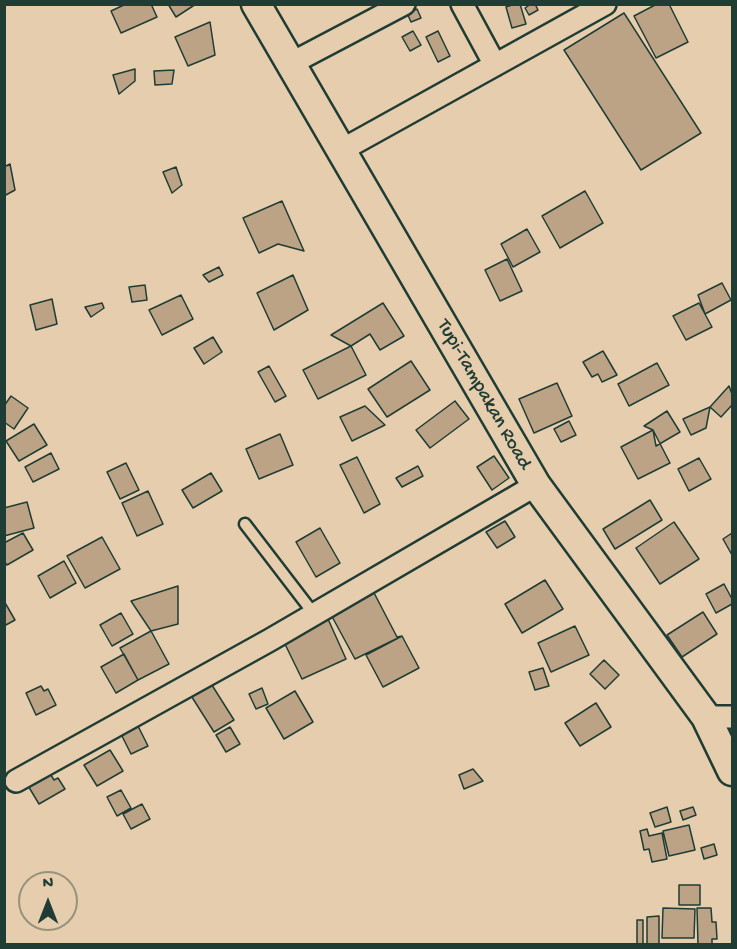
<!DOCTYPE html>
<html>
<head>
<meta charset="utf-8">
<style>
  body { margin:0 }
  #map { position:relative; width:737px; height:949px; overflow:hidden; background:#e5cdad; font-family:"Gochi Hand",sans-serif }
  canvas { display:block }
  .frame { position:absolute; inset:0; border:6px solid #1f3d34; pointer-events:none }
  .north { position:absolute; left:18px; top:871px; width:60px; height:60px; box-sizing:border-box; background:#e5cdad; border:2px solid #96937d; border-radius:50%; rotate:0deg; font-size:16px; font-weight:700; line-height:24px; text-align:center; color:#1f3d34 }
  .north::after { content:''; display:block; margin:auto; width:21px; height:27px; background:#1f3d34; clip-path:polygon(50% 0,100% 100%,50% 72%,0 100%) }
</style>
</head>
<body>
<div id="map">
<canvas width="737" height="949"></canvas>
<div class="frame"></div>
<div class="north">N</div>
</div>
<script>
const c = document.querySelector('canvas').getContext('2d');
c.lineJoin = 'round';
function paint(path, color) { c.fillStyle = color; c.fill(path, 'evenodd'); }
const shape = rows => new Path2D(rows.map(r => 'M' + r).join(''));
function trace(path, color, width, dash) { c.strokeStyle = color; c.lineWidth = width; c.lineCap = dash ? 'butt' : 'round'; c.setLineDash(dash || []); c.stroke(path); }
function write(font, color, halo, rows, align = 'center') {
  c.font = font + ' "Gochi Hand",sans-serif'; c.lineWidth = 4.5; c.setLineDash([]); c.textBaseline = 'middle'; c.strokeStyle = halo; c.fillStyle = color; for (const [text, x, y, turn = 0] of rows) {
    c.save(); c.translate(x, y); c.rotate((+turn || 0) * Math.PI / 180); c.textAlign = isNaN(turn) ? turn : align; if (halo) c.strokeText(text, 0, 0); c.fillText(text, 0, 0); c.restore();
  }
}
const building = shape([
  [126,4,151,4,157,17,121,33,111,11,126,4],
  [168,4,196,4,176,17,168,4],
  [515,4,520,4,526,24,512,28,506,7,515,4],
  [531,4,535,4,538,10,529,15,525,8,531,4],
  [657,4,669,4,688,42,656,58,634,16,657,4],
  [417,9,421,18,411,22,407,13,417,9],
  [624,13,701,133,641,170,564,50,624,13],
  [210,22,215,55,188,66,175,37,210,22],
  [413,31,421,45,410,51,402,37,413,31],
  [438,31,450,56,438,62,426,37,438,31],
  [135,69,135,81,119,94,113,75,135,69],
  [174,70,172,84,155,85,154,71,174,70],
  [10,164,15,190,4,196,4,167,10,164],
  [176,167,182,185,172,193,163,172,176,167],
  [585,191,603,223,560,248,542,216,585,191],
  [282,201,304,251,278,244,259,253,243,218,282,201],
  [527,229,540,252,513,267,501,244,527,229],
  [507,259,522,291,500,301,485,270,507,259],
  [219,267,223,275,209,282,203,275,219,267],
  [293,275,308,310,274,330,257,293,293,275],
  [722,283,731,300,705,314,698,295,722,283],
  [145,285,147,300,132,302,129,287,145,285],
  [181,295,193,319,162,335,149,310,181,295],
  [52,299,57,324,36,330,30,305,52,299],
  [102,303,104,308,91,317,85,307,102,303],
  [383,303,404,336,380,350,370,334,351,346,331,335,383,303],
  [699,303,712,327,686,340,673,316,699,303],
  [213,337,222,352,204,364,194,348,213,337],
  [351,346,366,375,318,399,303,370,351,346],
  [603,351,617,375,602,382,598,374,592,377,583,362,603,351],
  [411,361,430,390,387,417,368,389,411,361],
  [657,363,669,385,629,406,618,384,657,363],
  [269,366,286,396,275,402,258,372,269,366],
  [557,383,572,416,534,433,519,399,557,383],
  [729,386,732,394,732,405,721,417,710,407,729,386],
  [11,396,28,408,14,429,4,422,4,406,11,396],
  [455,401,469,419,430,448,416,430,455,401],
  [365,406,385,425,352,441,340,417,365,406],
  [710,407,706,428,691,435,683,419,710,407],
  [667,411,680,432,656,446,653,430,644,426,667,411],
  [569,421,576,435,561,442,554,429,569,421],
  [34,424,47,445,19,461,6,441,34,424],
  [653,430,670,463,638,479,621,447,653,430],
  [280,434,293,465,259,479,246,449,280,434],
  [51,453,59,469,33,482,25,467,51,453],
  [494,456,509,478,492,490,477,467,494,456],
  [357,457,380,504,364,513,340,465,357,457],
  [699,458,711,479,689,491,678,469,699,458],
  [126,463,139,490,120,499,107,472,126,463],
  [418,466,423,476,402,487,396,478,418,466],
  [211,473,222,491,193,508,182,490,211,473],
  [148,491,163,524,137,536,122,503,148,491],
  [650,500,662,520,615,549,603,529,650,500],
  [27,502,34,528,4,536,4,508,27,502],
  [505,521,515,537,497,548,486,532,505,521],
  [674,522,699,559,660,584,636,548,674,522],
  [320,528,340,563,316,577,296,542,320,528],
  [23,533,33,550,7,565,4,561,4,543,23,533],
  [732,533,732,555,723,539,732,533],
  [102,537,120,569,85,588,67,556,102,537],
  [64,561,76,583,50,598,38,576,64,561],
  [545,580,563,609,522,633,505,604,545,580],
  [724,584,732,599,732,604,716,613,706,594,724,584],
  [178,586,178,624,151,631,131,601,178,586],
  [372,589,397,637,402,636,355,659,329,611,372,589],
  [4,601,15,620,4,626,4,601],
  [703,612,717,634,682,657,667,635,703,612],
  [121,613,133,634,112,646,100,625,121,613],
  [328,619,346,659,302,679,283,640,328,619],
  [575,626,589,655,551,672,538,643,575,626],
  [151,631,169,664,138,680,120,648,151,631],
  [402,636,419,668,383,687,366,655,402,636],
  [124,654,138,680,116,693,101,667,124,654],
  [604,660,619,675,605,689,590,674,604,660],
  [543,668,549,686,535,690,529,672,543,668],
  [210,682,234,720,214,732,190,694,210,682],
  [41,686,44,691,48,689,56,705,36,715,26,693,41,686],
  [262,688,268,704,256,709,249,694,262,688],
  [295,691,313,722,284,739,266,708,295,691],
  [596,703,611,727,580,746,565,723,596,703],
  [136,722,148,746,131,754,119,730,136,722],
  [230,727,240,744,226,752,216,735,230,727],
  [110,750,123,771,97,786,84,765,110,750],
  [46,767,54,780,58,778,65,789,39,804,24,779,46,767],
  [473,769,483,781,464,789,459,775,473,769],
  [121,790,131,808,117,816,107,797,121,790],
  [142,804,150,819,131,829,123,814,142,804],
  [667,807,671,822,655,827,650,813,667,807],
  [693,807,696,815,683,820,680,811,693,807],
  [689,825,695,850,669,856,663,831,689,825],
  [647,829,649,836,662,833,667,859,652,862,649,849,644,850,640,831,647,829],
  [714,844,717,855,704,859,701,848,714,844],
  [679,885,700,885,700,905,679,905,679,885],
  [663,908,695,909,694,938,662,938,663,908],
  [697,908,711,908,712,922,716,922,717,939,712,939,712,944,698,944,697,908],
  [659,916,659,944,647,944,647,917,659,916],
  [637,920,643,920,643,944,637,944,637,920]
]);
paint(building, '#bda386');
trace(building, '#1f3d34', 1.5);
const service = shape([
  [245,524,314,614]
]);
const minor = shape([
  [462,4,495,65],
  [290,64,404,4],
  [340,151,605,4],
  [706,717,732,717],
  [16,781,270,640,536,485]
]);
const secondary = shape([
  [256,4,536,485,706,717,732,771]
]);
trace(service, '#1f3d34', 15);
trace(minor, '#1f3d34', 26);
trace(secondary, '#1f3d34', 33);
trace(service, '#e5cdad', 10);
trace(minor, '#e5cdad', 21);
trace(secondary, '#e5cdad', 28);
write('20px', '#1f3d34', '#e5cdad', [
  ["Tupi-Tampakan Road",483,395,60]
]);
</script>
</body>
</html>
